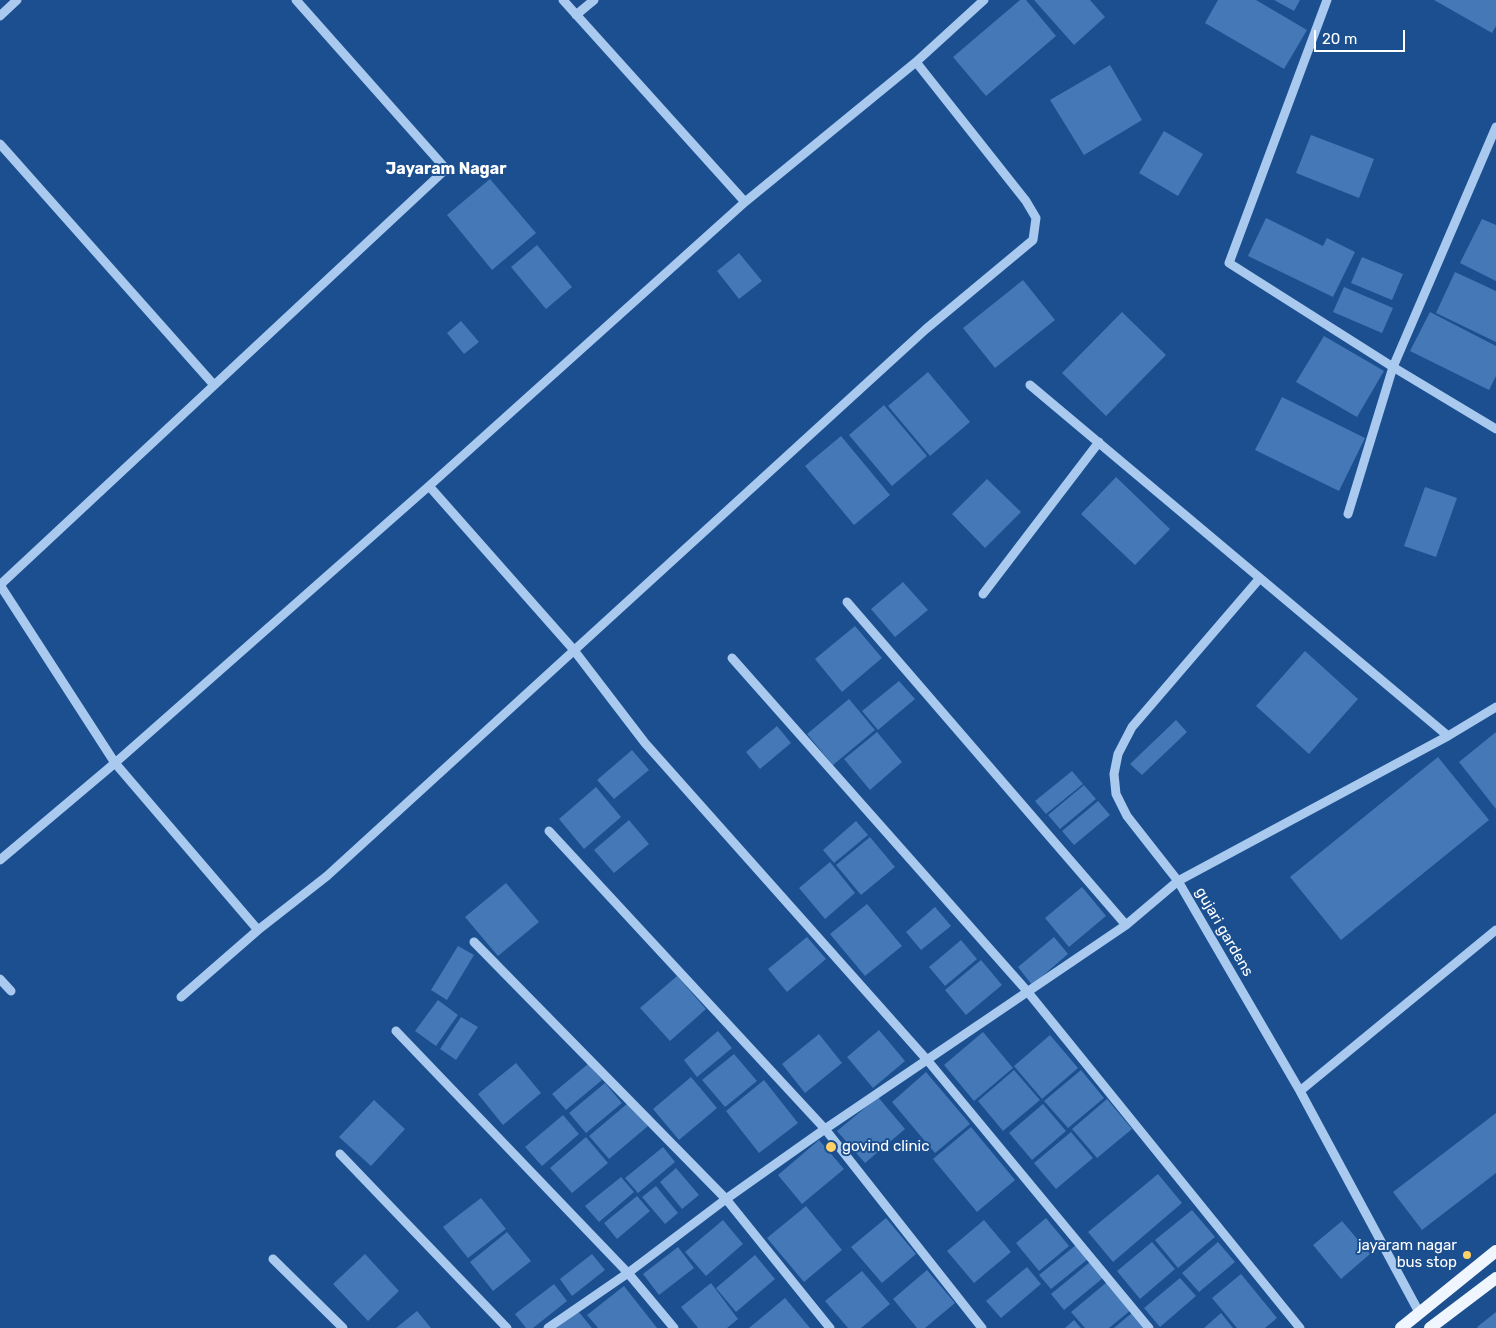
<!DOCTYPE html>
<html>
<head>
<meta charset="utf-8">
<style>
  body { margin:0 }
  #map { position:relative; width:1496px; height:1328px; overflow:hidden; background:#1b4f8f; font-family:Rubik,sans-serif }
  canvas { display:block }
  .scale { position:absolute; left:1314px; top:30px; width:91px; height:22px; box-sizing:border-box; border:2px solid #fff; border-top:0; padding-left:6px; font-size:15px; line-height:18px; white-space:nowrap; color:#fff; -webkit-text-stroke:4px #1b4f8f; paint-order:stroke }
</style>
</head>
<body>
<div id="map">
<canvas width="1496" height="1328"></canvas>
<div class="scale">20 m</div>
</div>
<script>
const c = document.querySelector('canvas').getContext('2d');
c.lineJoin = 'round';
function paint(path, color) { c.fillStyle = color; c.fill(path, 'evenodd'); }
const shape = rows => new Path2D(rows.map(r => 'M' + r).join(''));
function trace(path, color, width, dash) { c.strokeStyle = color; c.lineWidth = width; c.lineCap = dash ? 'butt' : 'round'; c.setLineDash(dash || []); c.stroke(path); }
function write(font, color, halo, rows, align = 'center') {
  c.font = font + ' Rubik,sans-serif'; c.lineWidth = 4; c.setLineDash([]); c.textBaseline = 'middle'; c.strokeStyle = halo; c.fillStyle = color; for (const [text, x, y, turn = 0] of rows) {
    c.save(); c.translate(x, y); c.rotate((+turn || 0) * Math.PI / 180); c.textAlign = isNaN(turn) ? turn : align; if (halo) c.strokeText(text, 0, 0); c.fillText(text, 0, 0); c.restore();
  }
}
paint(shape([
  [1020,0,1026,0,1056,36,986,96,953,57],
  [1034,0,1090,0,1105,17,1074,45],
  [1218,0,1256,0,1307,30,1284,69,1205,23],
  [1274,0,1300,0,1294,11],
  [1434,0,1496,0,1496,26,1492,33],
  [1110,65,1142,120,1084,155,1050,100],
  [1164,131,1203,154,1178,196,1139,173],
  [1311,135,1374,159,1359,198,1296,173],
  [490,179,536,233,492,270,447,215],
  [1266,218,1323,246,1327,238,1355,252,1333,297,1248,256],
  [1482,219,1496,225,1496,281,1460,263],
  [537,245,572,287,546,309,511,267],
  [739,253,762,281,739,299,717,271],
  [1362,257,1403,274,1392,300,1351,283],
  [1455,272,1496,291,1496,342,1436,313],
  [1023,280,1055,320,995,368,963,328],
  [1344,287,1393,308,1382,333,1333,312],
  [1122,312,1166,355,1106,416,1062,373],
  [1430,312,1496,346,1496,376,1489,390,1410,351],
  [461,321,479,342,464,354,447,333],
  [1324,336,1384,371,1357,417,1296,382],
  [928,372,970,422,930,456,888,406],
  [1282,397,1365,438,1339,491,1255,450],
  [884,405,927,456,892,486,849,435],
  [841,436,890,495,854,525,805,466],
  [1116,477,1170,529,1135,565,1081,514],
  [987,479,1021,512,985,548,952,514],
  [1425,487,1457,498,1436,557,1404,546],
  [903,582,928,610,895,637,871,609],
  [855,626,882,658,842,692,815,659],
  [1305,651,1358,699,1309,754,1256,706],
  [899,681,915,699,878,730,862,711],
  [849,699,875,730,833,765,807,734],
  [1176,720,1187,732,1142,775,1130,764],
  [777,726,791,743,760,769,746,752],
  [877,732,902,762,870,790,844,759],
  [1496,732,1496,809,1459,762],
  [632,750,649,770,614,799,597,780],
  [1438,757,1489,820,1341,940,1290,877],
  [1072,771,1083,784,1046,814,1035,801],
  [1084,785,1096,799,1060,829,1048,815],
  [596,787,621,817,584,849,559,819],
  [1098,801,1110,815,1074,845,1062,831],
  [629,820,649,844,614,873,594,850],
  [856,821,868,835,834,863,823,850],
  [870,837,895,867,861,895,836,865],
  [830,862,855,893,825,919,799,888],
  [506,883,539,922,498,956,465,917],
  [1082,887,1106,916,1069,947,1045,918],
  [867,904,902,946,865,976,830,934],
  [935,907,951,926,921,950,906,932],
  [807,937,826,959,787,992,768,969],
  [1054,937,1068,954,1032,985,1018,967],
  [961,940,977,959,945,986,929,967],
  [458,946,474,955,447,1000,431,990],
  [981,960,1002,985,966,1015,945,990],
  [677,976,706,1009,670,1041,640,1008],
  [438,1000,458,1015,436,1046,415,1031],
  [461,1017,478,1027,456,1060,440,1049],
  [879,1030,905,1061,873,1088,847,1057],
  [718,1031,732,1048,697,1077,684,1060],
  [983,1032,1013,1068,974,1101,944,1065],
  [819,1034,842,1063,805,1093,782,1064],
  [1050,1035,1078,1068,1042,1099,1014,1066],
  [734,1054,757,1081,725,1107,702,1080],
  [516,1063,541,1093,503,1125,478,1094],
  [588,1064,602,1080,566,1110,552,1094],
  [1014,1070,1040,1100,1003,1131,978,1101],
  [1081,1070,1104,1098,1068,1128,1044,1101],
  [926,1072,970,1124,935,1153,892,1102],
  [691,1077,717,1108,679,1140,653,1109],
  [764,1080,798,1123,759,1153,726,1111],
  [605,1083,622,1103,586,1133,569,1113],
  [878,1097,905,1129,865,1163,837,1131],
  [1107,1099,1132,1129,1097,1158,1072,1129],
  [374,1100,405,1129,371,1166,339,1137],
  [628,1103,648,1126,609,1159,589,1136],
  [1043,1104,1066,1131,1032,1160,1009,1133],
  [1496,1113,1496,1173,1422,1230,1393,1192],
  [563,1115,579,1134,542,1166,525,1147],
  [971,1127,1015,1180,977,1212,933,1159],
  [1071,1132,1093,1158,1056,1189,1034,1163],
  [586,1137,608,1163,572,1193,550,1168],
  [819,1140,844,1169,802,1204,778,1175],
  [663,1147,675,1162,638,1193,625,1178],
  [676,1168,699,1195,682,1209,660,1182],
  [1158,1174,1182,1203,1113,1262,1088,1232],
  [621,1177,634,1192,599,1222,585,1206],
  [656,1186,678,1213,665,1224,642,1197],
  [637,1196,650,1211,617,1239,604,1223],
  [481,1198,506,1229,468,1258,443,1227],
  [806,1206,842,1250,804,1282,767,1238],
  [1192,1210,1215,1237,1178,1268,1155,1240],
  [886,1218,916,1254,882,1283,851,1247],
  [1046,1218,1069,1246,1039,1271,1016,1243],
  [723,1220,743,1244,706,1276,685,1252],
  [984,1220,1011,1252,974,1283,947,1251],
  [1342,1221,1370,1254,1341,1279,1313,1245],
  [507,1232,531,1261,493,1291,470,1262],
  [1152,1242,1175,1269,1140,1299,1117,1271],
  [1218,1242,1235,1262,1199,1292,1182,1273],
  [1076,1245,1088,1259,1051,1289,1039,1275],
  [678,1247,694,1268,659,1295,643,1274],
  [365,1254,399,1291,368,1321,333,1284],
  [592,1254,605,1270,572,1296,560,1279],
  [755,1255,775,1279,736,1312,716,1288],
  [1090,1262,1103,1278,1064,1310,1051,1294],
  [1027,1267,1041,1284,1001,1318,986,1301],
  [927,1270,955,1303,925,1328,917,1328,893,1299],
  [862,1271,890,1304,861,1328,848,1328,825,1301],
  [1241,1274,1277,1318,1265,1328,1237,1328,1212,1298],
  [1180,1278,1196,1296,1160,1327,1144,1308],
  [1107,1282,1131,1310,1109,1328,1085,1328,1071,1312],
  [711,1283,738,1319,727,1328,698,1328,681,1307],
  [554,1284,567,1301,533,1328,526,1328,515,1314],
  [624,1286,657,1328,598,1328,587,1315],
  [785,1298,810,1328,749,1328],
  [417,1311,431,1328,396,1328],
  [578,1311,592,1328,556,1328],
  [1133,1312,1147,1328,1114,1328],
  [1496,1312,1496,1328,1478,1328,1477,1327],
  [1221,1313,1233,1328,1204,1328],
  [1074,1320,1081,1328,1065,1328]
]), '#4478b7');
trace(shape([
  [296,0,446,169,0,585,115,763,258,930,327,876,926,329,1033,240,1036,218,1026,201,916,62],
  [563,0,745,202],
  [1327,0,1229,263,1393,367,1496,429],
  [576,15,594,0],
  [0,16,17,0],
  [0,144,214,385],
  [1030,385,1448,736],
  [429,486,573,649,645,743,928,1061,1149,1328],
  [1348,514,1393,367,1496,127],
  [983,594,1099,442],
  [847,602,1126,925],
  [732,658,1027,991,1300,1328],
  [549,831,825,1129,982,1328],
  [0,860,115,763,429,486,745,202,916,62,984,0],
  [474,942,726,1199,830,1328],
  [0,979,11,991],
  [181,997,258,930],
  [396,1031,628,1273,674,1328],
  [1300,1091,1496,930],
  [340,1154,507,1328],
  [273,1259,343,1328],
  [1420,1314,1300,1091,1178,881,1448,736,1496,707],
  [548,1328,628,1273,726,1199,825,1129,1126,925,1178,881,1127,816,1116,794,1114,774,1118,754,1132,727,1260,578]
]), '#a9c9ee', 9);
trace(shape([
  [1401,1328,1496,1251],
  [1430,1328,1496,1278]
]), '#f0f6ff', 12);
for (const [x, y, r, color] of [
  [831,1147,6,"#ffd166"],
  [1467,1255,5,"#ffd166"]
]) { const dot = new Path2D(); dot.arc(x, y, r, 0, 2 * Math.PI); c.fillStyle = color; c.fill(dot); trace(dot, '#1b4f8f', 2); }
write('15px', '#fff', '#1b4f8f', [
  ["gujari gardens",1224,932,60]
]);
write('15px', '#fff', '#1b4f8f', [
  ["govind clinic",842,1147],
  ["jayaram nagar",1457,1246,"right"],
  ["bus stop",1457,1263,"right"]
], 'left');
write('bold 16px', '#fff', '#1b4f8f', [
  ["Jayaram Nagar",446,169]
]);
</script>
</body>
</html>
